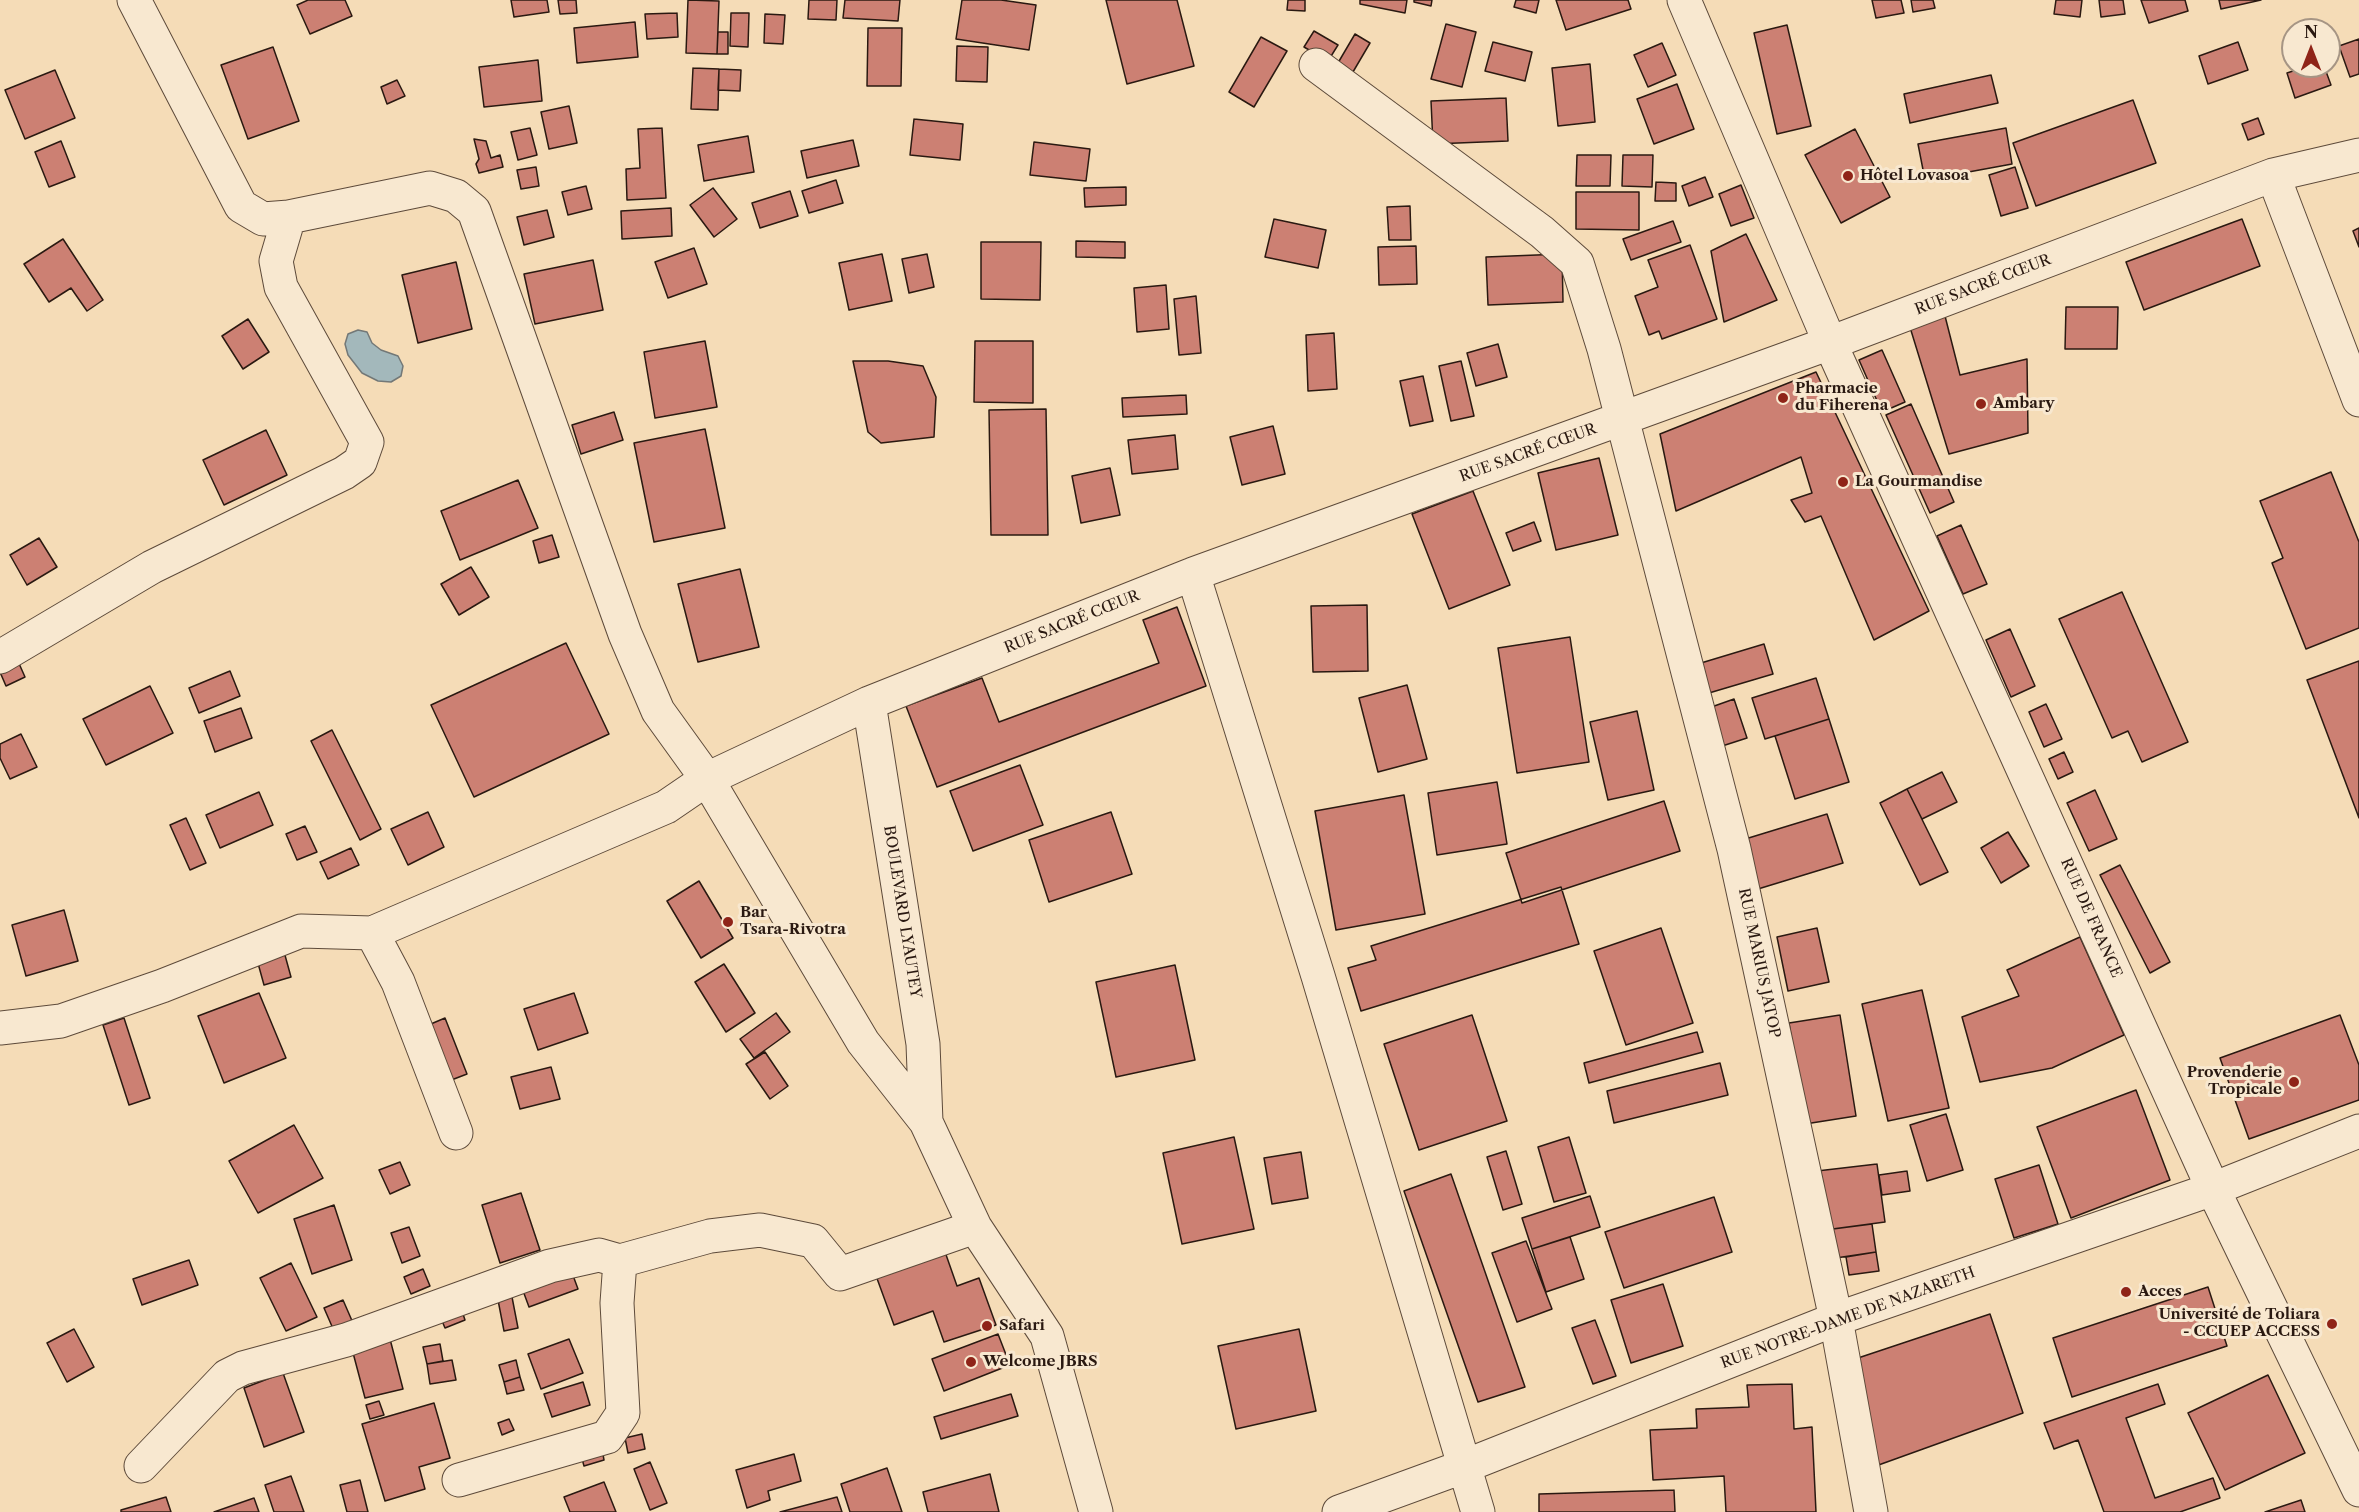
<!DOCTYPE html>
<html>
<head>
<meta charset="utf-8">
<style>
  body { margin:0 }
  #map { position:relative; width:2359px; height:1512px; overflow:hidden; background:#f5dcb7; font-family:"Libre Caslon Text",serif }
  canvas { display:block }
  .north { position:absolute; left:2281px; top:18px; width:60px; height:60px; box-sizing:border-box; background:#f8e8d0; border:2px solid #a69584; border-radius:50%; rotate:0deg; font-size:16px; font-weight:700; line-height:24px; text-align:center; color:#2a1911 }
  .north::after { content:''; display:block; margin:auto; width:21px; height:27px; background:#8f2418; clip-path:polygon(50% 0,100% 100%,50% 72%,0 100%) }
</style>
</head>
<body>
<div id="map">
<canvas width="2359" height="1512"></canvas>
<div class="north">N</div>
</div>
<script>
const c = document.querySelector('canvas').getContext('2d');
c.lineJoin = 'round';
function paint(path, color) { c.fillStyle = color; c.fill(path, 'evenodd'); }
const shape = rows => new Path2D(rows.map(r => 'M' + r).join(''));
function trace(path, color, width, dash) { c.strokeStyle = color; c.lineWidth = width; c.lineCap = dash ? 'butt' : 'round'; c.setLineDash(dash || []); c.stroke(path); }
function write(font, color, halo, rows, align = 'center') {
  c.font = font + ' "Libre Caslon Text",serif'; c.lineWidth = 6; c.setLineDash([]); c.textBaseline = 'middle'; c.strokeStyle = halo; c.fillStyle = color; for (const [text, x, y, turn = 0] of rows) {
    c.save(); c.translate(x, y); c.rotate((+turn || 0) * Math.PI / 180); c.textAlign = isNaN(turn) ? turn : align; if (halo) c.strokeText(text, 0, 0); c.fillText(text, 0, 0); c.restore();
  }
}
const water = shape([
  [358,330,367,332,372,343,381,350,398,356,403,366,401,376,391,382,378,381,362,373,348,355,345,344,348,334,358,330]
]);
paint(water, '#a3b8bb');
trace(water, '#737877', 1.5);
const building = shape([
  [308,0,345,0,352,16,310,34,297,5,308,0],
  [511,0,547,0,549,12,514,17,511,0],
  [558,0,576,0,577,13,560,14,558,0],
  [688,0,719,1,717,54,686,53,688,0],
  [809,0,837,0,836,20,808,19,809,0],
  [845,0,900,0,898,21,843,18,845,0],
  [962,0,1001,0,1036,5,1029,50,956,39,962,0],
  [1106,0,1177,0,1194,66,1127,84,1106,0],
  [1288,0,1305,0,1305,11,1287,10,1288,0],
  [1360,0,1407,0,1405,13,1360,4,1360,0],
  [1414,0,1432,0,1431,6,1414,2,1414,0],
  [1516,0,1539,0,1536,13,1514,7,1516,0],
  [1556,0,1628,0,1631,9,1566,30,1556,0],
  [1872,0,1901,0,1904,13,1876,18,1872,0],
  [1911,0,1933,0,1935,8,1913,12,1911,0],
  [2056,0,2082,0,2080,17,2054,14,2056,0],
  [2099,0,2123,0,2125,14,2101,17,2099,0],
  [2141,0,2185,0,2188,11,2149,23,2141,0],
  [2219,0,2261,0,2221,9,2219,0],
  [677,13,678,37,647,39,645,14,677,13],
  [731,13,749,13,748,47,730,46,731,13],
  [765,14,785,15,783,44,764,43,765,14],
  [635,22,638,57,577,63,574,28,635,22],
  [1446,24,1476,32,1462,87,1431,79,1446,24],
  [1787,25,1811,126,1777,134,1754,33,1787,25],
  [868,28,902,28,901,86,867,86,868,28],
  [1314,31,1338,45,1328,61,1304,47,1314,31],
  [718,32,728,32,728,54,717,54,718,32],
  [1355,34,1370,43,1350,77,1335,68,1355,34],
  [1261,37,1287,51,1254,107,1229,92,1261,37],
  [2359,39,2359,74,2350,77,2339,46,2359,39],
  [1493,42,1532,52,1525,81,1485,71,1493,42],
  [2238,42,2248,70,2208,84,2199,56,2238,42],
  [1662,43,1676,75,1648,87,1634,55,1662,43],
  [957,46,988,47,987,82,956,81,957,46],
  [273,47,299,121,248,139,221,65,273,47],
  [538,60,542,101,484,107,479,67,538,60],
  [1590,64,1595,122,1558,126,1552,68,1590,64],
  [2308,66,2324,66,2331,85,2295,98,2287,73,2308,66],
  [693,68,719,69,718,110,691,109,693,68],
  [719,69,741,70,740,91,718,90,719,69],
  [55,70,75,118,25,139,5,90,55,70],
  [1991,75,1998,103,1910,123,1904,94,1991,75],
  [397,80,405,96,387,104,381,87,397,80],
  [1677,84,1694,129,1654,144,1637,99,1677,84],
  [1506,98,1508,141,1433,144,1431,101,1506,98],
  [2133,100,2156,163,2036,206,2013,143,2133,100],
  [569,106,577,143,549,149,541,112,569,106],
  [2258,118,2264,134,2248,140,2242,124,2258,118],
  [914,119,963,124,960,160,910,155,914,119],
  [530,128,537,155,518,160,511,132,530,128],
  [662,128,666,198,627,200,626,169,640,168,638,129,662,128],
  [2006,128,2012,164,1925,180,1918,144,2006,128],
  [1855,129,1890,197,1841,223,1805,155,1855,129],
  [748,136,754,172,704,181,698,145,748,136],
  [474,139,486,141,491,158,500,155,503,167,479,173,476,164,479,159,474,139],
  [853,140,859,166,807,178,801,151,853,140],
  [61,141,75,177,49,187,35,152,61,141],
  [1034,142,1090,149,1086,181,1030,175,1034,142],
  [1577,155,1611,155,1610,186,1576,186,1577,155],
  [1623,155,1653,155,1652,187,1622,186,1623,155],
  [536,167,539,186,521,189,517,170,536,167],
  [2015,167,2028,208,2001,216,1989,175,2015,167],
  [1705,177,1713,197,1689,206,1682,186,1705,177],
  [836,180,843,203,809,213,802,191,836,180],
  [1656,182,1676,183,1676,201,1655,201,1656,182],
  [1741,185,1754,218,1731,226,1719,194,1741,185],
  [586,186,592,209,568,215,562,192,586,186],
  [1126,187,1126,205,1085,207,1084,188,1126,187],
  [713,188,737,219,714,237,690,205,713,188],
  [790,191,798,216,760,228,752,203,790,191],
  [1576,192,1639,192,1639,230,1576,229,1576,192],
  [1410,206,1411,240,1389,240,1387,207,1410,206],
  [671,208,672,236,622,239,621,211,671,208],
  [547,210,554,237,524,245,517,217,547,210],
  [1274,219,1326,230,1318,268,1265,257,1274,219],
  [2242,219,2260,266,2144,310,2126,262,2242,219],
  [1673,221,1681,242,1631,260,1623,239,1673,221],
  [2359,228,2359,247,2353,231,2359,228],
  [1746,234,1777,300,1724,322,1711,251,1746,234],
  [63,239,103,300,87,311,71,288,49,302,24,264,63,239],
  [1076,241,1125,242,1125,258,1076,257,1076,241],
  [981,242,1041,242,1040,300,981,299,981,242],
  [1690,245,1717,319,1662,339,1659,331,1649,335,1635,296,1658,287,1648,260,1690,245],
  [1416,246,1417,284,1379,285,1378,247,1416,246],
  [694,248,707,284,668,298,655,262,694,248],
  [882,254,892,301,849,310,839,263,882,254],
  [927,254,934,287,909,293,902,259,927,254],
  [1562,254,1563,302,1488,305,1486,257,1562,254],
  [593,260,603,310,535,324,524,274,593,260],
  [456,262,472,329,418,343,402,275,456,262],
  [1166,285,1169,329,1137,332,1134,288,1166,285],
  [1196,296,1201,353,1179,355,1174,299,1196,296],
  [2066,307,2118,307,2117,349,2065,349,2066,307],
  [1945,316,1960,375,2027,359,2028,433,1949,454,1909,324,1945,316],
  [248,319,269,352,243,369,222,336,248,319],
  [1334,333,1337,389,1308,391,1306,335,1334,333],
  [705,341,717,407,655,418,644,352,705,341],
  [975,341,1033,341,1033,403,974,402,975,341],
  [1498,344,1507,377,1476,386,1467,353,1498,344],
  [1882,350,1905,402,1882,412,1859,360,1882,350],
  [853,361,888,361,923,366,936,397,934,437,881,443,868,432,853,361],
  [1461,361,1474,416,1451,421,1439,366,1461,361],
  [1816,372,1929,611,1874,640,1821,516,1805,522,1791,500,1812,493,1801,457,1676,511,1660,434,1816,372],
  [1423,376,1433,421,1410,426,1400,381,1423,376],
  [1186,395,1187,414,1123,417,1122,398,1186,395],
  [1911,404,1954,502,1930,513,1886,415,1911,404],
  [1046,409,1048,535,991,535,989,410,1046,409],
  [614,412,623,440,581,454,572,425,614,412],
  [1273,426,1285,474,1242,485,1230,437,1273,426],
  [705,429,725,528,654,542,634,443,705,429],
  [266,430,287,475,224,505,203,460,266,430],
  [1175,435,1178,469,1132,474,1128,440,1175,435],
  [1599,458,1618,535,1556,550,1538,473,1599,458],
  [1110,468,1120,515,1081,523,1072,476,1110,468],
  [2331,472,2359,542,2359,628,2306,649,2272,563,2283,558,2260,501,2331,472],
  [518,480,538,528,460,560,441,511,518,480],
  [1473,491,1510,585,1449,609,1412,514,1473,491],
  [1534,522,1541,541,1513,551,1506,533,1534,522],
  [1961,525,1987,584,1963,594,1937,536,1961,525],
  [552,535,559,557,539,563,533,541,552,535],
  [39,538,57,567,27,585,10,555,39,538],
  [471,567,489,597,459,615,441,584,471,567],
  [740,569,759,647,698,662,678,584,740,569],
  [2122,592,2188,742,2142,762,2128,731,2112,738,2059,619,2122,592],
  [1367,605,1368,671,1313,672,1311,606,1367,605],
  [1177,607,1206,686,937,787,906,706,982,678,999,722,1159,663,1143,620,1177,607],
  [2010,629,2035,686,2011,697,1986,640,2010,629],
  [1570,637,1589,762,1517,773,1498,648,1570,637],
  [566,643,609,734,474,797,431,705,566,643],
  [1764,644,1773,674,1709,693,1701,663,1764,644],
  [17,659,25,677,6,686,0,672,17,659],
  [2359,661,2359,818,2307,680,2359,661],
  [230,671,240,696,199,713,189,688,230,671],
  [1816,678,1829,719,1765,739,1752,698,1816,678],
  [1407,685,1427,759,1378,772,1359,698,1407,685],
  [150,686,173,733,106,765,83,719,150,686],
  [1734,699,1747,738,1716,748,1703,710,1734,699],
  [2046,704,2062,739,2044,747,2029,712,2046,704],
  [241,708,252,738,215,752,204,721,241,708],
  [1637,711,1654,790,1608,800,1590,722,1637,711],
  [1829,719,1849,782,1795,799,1775,736,1829,719],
  [332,730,381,829,360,840,311,741,332,730],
  [21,734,37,767,10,779,0,758,0,744,21,734],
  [2064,752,2073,772,2058,779,2049,759,2064,752],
  [1020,765,1043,825,973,851,950,791,1020,765],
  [1942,772,1957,802,1922,819,1907,789,1942,772],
  [1497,782,1507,844,1437,855,1428,793,1497,782],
  [1907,789,1948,872,1920,885,1880,803,1907,789],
  [2095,790,2117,839,2089,851,2067,803,2095,790],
  [259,792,273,825,220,848,206,815,259,792],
  [1404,795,1425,914,1336,930,1315,811,1404,795],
  [1664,801,1680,851,1522,903,1506,853,1664,801],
  [428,812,444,847,408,865,391,829,428,812],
  [1111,812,1132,874,1049,902,1029,840,1111,812],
  [1827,814,1843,863,1758,889,1742,840,1827,814],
  [186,818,206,863,190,870,170,825,186,818],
  [305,826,317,852,297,860,286,834,305,826],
  [2008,832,2029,866,2001,883,1981,848,2008,832],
  [351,848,359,865,328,879,320,862,351,848],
  [2120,865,2170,962,2150,973,2100,875,2120,865],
  [699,881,733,938,701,958,667,901,699,881],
  [1561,887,1579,944,1361,1011,1348,968,1376,960,1371,946,1561,887],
  [64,910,78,961,26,976,12,925,64,910],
  [1661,928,1693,1023,1626,1045,1594,951,1661,928],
  [1817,928,1829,982,1788,991,1777,937,1817,928],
  [2080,937,2124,1035,2052,1068,1980,1082,1962,1017,2019,996,2007,970,2080,937],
  [283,948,291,977,264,985,256,956,283,948],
  [724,964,755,1013,726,1032,695,982,724,964],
  [1175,965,1195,1060,1116,1077,1096,982,1175,965],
  [1922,990,1949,1108,1888,1121,1862,1004,1922,990],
  [259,993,286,1058,224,1083,198,1016,259,993],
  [574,993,588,1033,538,1050,524,1009,574,993],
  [776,1013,790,1032,754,1058,740,1039,776,1013],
  [1472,1015,1507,1121,1419,1150,1384,1044,1472,1015],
  [1840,1015,1856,1116,1805,1124,1789,1023,1840,1015],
  [2340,1015,2359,1065,2359,1100,2249,1139,2220,1058,2340,1015],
  [124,1018,150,1098,129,1105,103,1025,124,1018],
  [445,1018,467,1074,441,1084,419,1029,445,1018],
  [1697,1032,1703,1052,1589,1083,1584,1063,1697,1032],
  [765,1052,788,1086,770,1099,746,1064,765,1052],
  [1720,1063,1728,1095,1614,1123,1607,1091,1720,1063],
  [551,1067,560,1099,520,1109,511,1077,551,1067],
  [2136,1090,2170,1180,2071,1218,2037,1127,2136,1090],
  [1946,1114,1963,1170,1927,1181,1910,1125,1946,1114],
  [294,1125,323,1178,258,1213,229,1161,294,1125],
  [1234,1137,1254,1229,1182,1244,1163,1153,1234,1137],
  [1569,1137,1586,1193,1554,1202,1538,1147,1569,1137],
  [1506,1151,1522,1204,1503,1210,1487,1157,1506,1151],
  [1301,1152,1308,1198,1272,1204,1264,1158,1301,1152],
  [400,1162,410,1185,390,1194,379,1170,400,1162],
  [1877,1164,1885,1222,1825,1230,1817,1171,1877,1164],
  [2039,1165,2058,1224,2014,1238,1995,1179,2039,1165],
  [1907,1171,1910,1191,1882,1195,1879,1175,1907,1171],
  [1451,1174,1525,1387,1478,1402,1404,1191,1451,1174],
  [521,1193,540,1250,500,1263,482,1205,521,1193],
  [1590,1196,1600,1227,1532,1249,1522,1218,1590,1196],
  [1714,1197,1732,1252,1624,1288,1605,1232,1714,1197],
  [334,1205,352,1260,312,1274,294,1219,334,1205],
  [1872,1224,1876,1252,1829,1259,1825,1230,1872,1224],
  [409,1227,420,1256,402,1263,391,1233,409,1227],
  [1570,1237,1584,1279,1546,1292,1532,1249,1570,1237],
  [1526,1241,1552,1309,1517,1322,1492,1253,1526,1241],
  [944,1249,957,1286,979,1278,996,1325,944,1342,933,1311,894,1325,875,1273,944,1249],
  [1876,1252,1879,1271,1849,1275,1846,1257,1876,1252],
  [189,1260,198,1285,142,1305,133,1279,189,1260],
  [291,1263,317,1317,286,1331,260,1278,291,1263],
  [423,1269,430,1286,411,1294,404,1277,423,1269],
  [571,1270,578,1289,529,1307,522,1288,571,1270],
  [1663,1284,1683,1346,1631,1363,1611,1300,1663,1284],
  [2208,1287,2227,1346,2072,1397,2053,1338,2208,1287],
  [512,1297,518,1328,504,1331,498,1300,512,1297],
  [343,1300,353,1323,334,1331,324,1308,343,1300],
  [461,1308,465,1320,445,1328,440,1316,461,1308],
  [1990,1314,2023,1413,1873,1467,1855,1359,1990,1314],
  [1595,1320,1616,1376,1593,1384,1572,1328,1595,1320],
  [74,1329,94,1367,67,1382,47,1343,74,1329],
  [1299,1329,1316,1411,1236,1429,1218,1346,1299,1329],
  [998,1334,1010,1365,944,1391,932,1359,998,1334],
  [390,1339,403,1389,365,1398,352,1349,390,1339],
  [569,1339,583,1373,541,1389,528,1354,569,1339],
  [440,1344,443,1361,427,1364,423,1347,440,1344],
  [452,1360,456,1380,430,1384,427,1364,452,1360],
  [516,1360,520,1377,504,1382,499,1365,516,1360],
  [283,1373,304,1432,264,1447,244,1388,283,1373],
  [2268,1375,2305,1453,2225,1490,2188,1413,2268,1375],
  [520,1377,524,1390,507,1394,504,1382,520,1377],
  [583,1382,590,1405,552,1417,544,1394,583,1382],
  [1792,1384,1794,1429,1812,1427,1816,1512,1726,1512,1724,1476,1653,1480,1650,1430,1697,1428,1696,1409,1749,1407,1747,1385,1792,1384],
  [2158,1384,2165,1404,2126,1418,2155,1498,2213,1478,2220,1498,2180,1512,2104,1512,2078,1440,2054,1449,2044,1423,2158,1384],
  [1011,1394,1018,1416,941,1439,934,1417,1011,1394],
  [379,1401,384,1415,370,1419,366,1405,379,1401],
  [434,1403,450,1458,419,1467,425,1489,385,1501,362,1424,434,1403],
  [509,1419,514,1430,502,1435,498,1423,509,1419],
  [642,1434,645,1449,628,1453,625,1438,642,1434],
  [602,1449,604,1460,584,1466,581,1455,602,1449],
  [794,1454,801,1481,768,1491,770,1500,747,1508,736,1470,794,1454],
  [650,1462,667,1503,650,1510,634,1469,650,1462],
  [887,1468,902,1512,850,1512,841,1484,887,1468],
  [990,1474,999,1512,928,1512,923,1492,990,1474],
  [291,1476,304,1512,274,1512,265,1485,291,1476],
  [360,1480,368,1512,347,1512,340,1485,360,1480],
  [604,1482,616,1512,570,1512,564,1497,604,1482],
  [1674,1490,1675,1512,1539,1512,1539,1494,1674,1490],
  [166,1497,171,1512,121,1512,121,1510,166,1497],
  [837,1497,842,1512,780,1512,837,1497],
  [254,1498,259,1512,214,1512,254,1498],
  [2301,1500,2305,1512,2265,1512,2301,1500]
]);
paint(building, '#cc8073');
trace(building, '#2a1911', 1.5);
const minor = shape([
  [134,0,241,206,263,219,289,217,430,188,456,196,474,211,625,634,658,711,707,779,863,1042,926,1122,975,1227,1047,1336,1096,1512],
  [1684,0,1830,343,2213,1189,2359,1490],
  [1316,65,1542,232,1577,263,1604,349,1734,849,1836,1319,1871,1512],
  [2273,175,2359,400],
  [1193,574,1318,976,1478,1512],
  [0,657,152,567,344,473,360,462,367,442,281,287,276,261,289,217],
  [869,703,923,1044,926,1122],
  [372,933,666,807,707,779,869,703,1193,574,1830,343,2273,175,2359,155],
  [0,1028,61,1021,162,986,301,931,372,933,398,982,456,1133],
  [141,1466,227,1376,243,1368,346,1340,550,1266,599,1255,620,1261],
  [459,1480,607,1437,623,1413,617,1303,620,1261,710,1236,760,1230,813,1241,840,1274,975,1227],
  [1339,1512,1465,1466,1836,1319,2213,1189,2359,1131]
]);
trace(minor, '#5d4a3a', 35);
trace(minor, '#f8e8d0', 33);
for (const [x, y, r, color] of [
  [1848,176,6,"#8f2418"],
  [1783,398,6,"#8f2418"],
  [1981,404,6,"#8f2418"],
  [1843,482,6,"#8f2418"],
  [728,922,6,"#8f2418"],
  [2294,1082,6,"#8f2418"],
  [2126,1292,6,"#8f2418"],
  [2332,1324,6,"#8f2418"],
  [987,1326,6,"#8f2418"],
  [971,1362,6,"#8f2418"]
]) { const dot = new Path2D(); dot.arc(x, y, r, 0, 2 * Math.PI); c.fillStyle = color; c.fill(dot); trace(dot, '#f8e8d0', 2); }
write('bold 15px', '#2a1911', '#f8e8d0', [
  ["Hôtel Lovasoa",1860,176],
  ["Pharmacie",1795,389],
  ["du Fiherena",1795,406],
  ["Ambary",1993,404],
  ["La Gourmandise",1855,482],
  ["Bar",740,913],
  ["Tsara-Rivotra",740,930],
  ["Provenderie",2282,1073,"right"],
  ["Tropicale",2282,1090,"right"],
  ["Acces",2138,1292],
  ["Université de Toliara",2320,1315,"right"],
  ["- CCUEP ACCESS",2320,1332,"right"],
  ["Safari",999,1326],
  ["Welcome JBRS",983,1362]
], 'left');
write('15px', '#2a1911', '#f8e8d0', [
  ["RUE SACRÉ CŒUR",1983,285,-21],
  ["RUE SACRÉ CŒUR",1528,453,-20],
  ["RUE SACRÉ CŒUR",1072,622,-22],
  ["BOULEVARD LYAUTEY",902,912,81],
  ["RUE DE FRANCE",2091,918,66],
  ["RUE MARIUS JATOP",1759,963,78],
  ["RUE NOTRE-DAME DE NAZARETH",1848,1318,-20]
]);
</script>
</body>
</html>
